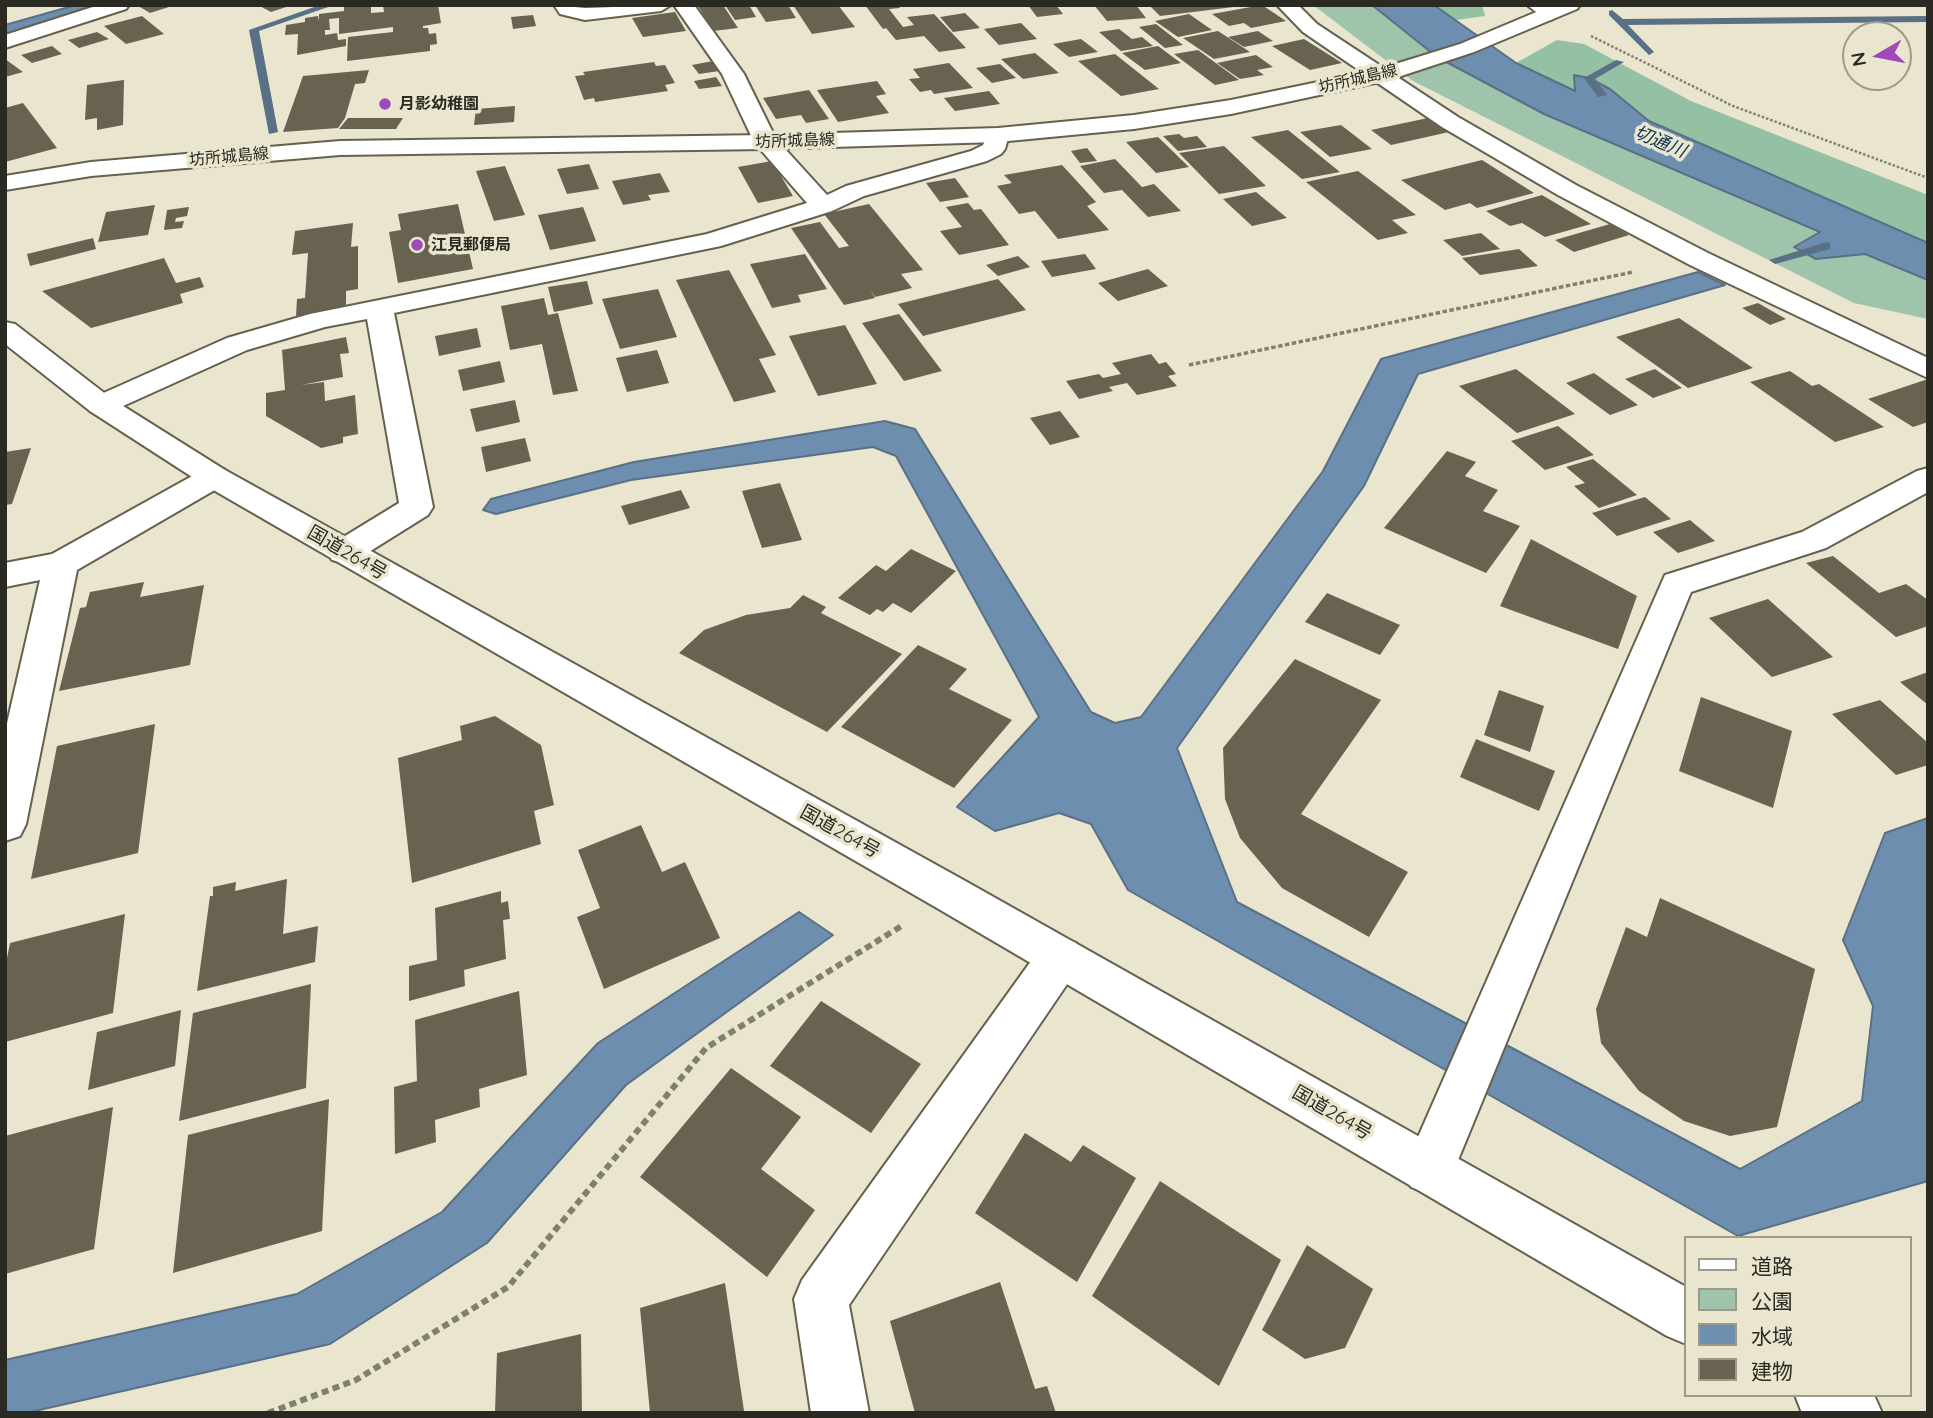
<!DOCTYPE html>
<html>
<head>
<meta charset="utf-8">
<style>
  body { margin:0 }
  #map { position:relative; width:1933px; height:1418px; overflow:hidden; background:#e9e5cf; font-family:Quicksand,"Noto Sans JP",sans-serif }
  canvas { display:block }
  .frame { position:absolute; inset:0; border:7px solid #2b2a22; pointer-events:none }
  .legend { position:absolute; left:1684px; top:1236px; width:228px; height:161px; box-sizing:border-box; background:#e9e5cf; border:2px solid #9d9a8a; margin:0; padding:9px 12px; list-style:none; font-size:21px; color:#2b2a22 }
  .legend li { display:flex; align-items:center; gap:14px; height:35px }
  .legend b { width:35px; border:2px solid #9d9a8a }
  .north { position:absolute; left:1842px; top:21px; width:70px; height:70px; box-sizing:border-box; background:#e9e5cf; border:2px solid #9d9a8a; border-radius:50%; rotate:260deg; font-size:19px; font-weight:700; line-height:28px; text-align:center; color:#2b2a22 }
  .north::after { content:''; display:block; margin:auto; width:24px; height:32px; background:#9e4ab8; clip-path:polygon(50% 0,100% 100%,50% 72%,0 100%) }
</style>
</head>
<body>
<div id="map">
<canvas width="1933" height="1418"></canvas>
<div class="frame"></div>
<ul class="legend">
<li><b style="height:9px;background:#fff"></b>道路</li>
<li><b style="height:19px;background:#9fc3ab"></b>公園</li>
<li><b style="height:19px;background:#6e8eb0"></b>水域</li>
<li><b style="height:19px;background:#676350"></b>建物</li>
</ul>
<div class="north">N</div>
</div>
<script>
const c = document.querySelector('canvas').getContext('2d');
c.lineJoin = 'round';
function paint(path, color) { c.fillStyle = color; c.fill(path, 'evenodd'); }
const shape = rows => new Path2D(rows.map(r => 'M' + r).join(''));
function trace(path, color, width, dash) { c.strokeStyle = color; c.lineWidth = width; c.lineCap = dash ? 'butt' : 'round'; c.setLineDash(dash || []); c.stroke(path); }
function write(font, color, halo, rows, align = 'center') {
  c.font = font + ' Quicksand,"Noto Sans JP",sans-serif'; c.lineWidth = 7; c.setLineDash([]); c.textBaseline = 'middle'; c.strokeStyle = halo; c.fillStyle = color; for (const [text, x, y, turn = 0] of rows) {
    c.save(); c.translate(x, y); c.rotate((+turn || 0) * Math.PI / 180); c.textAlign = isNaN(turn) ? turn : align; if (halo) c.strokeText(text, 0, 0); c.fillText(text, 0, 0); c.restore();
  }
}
paint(shape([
  [1313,5,1372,5,1437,57,1544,114,1821,232,1816,259,1865,254,1928,280,1928,319,1854,303,1413,81]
]), '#9fc3ab');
paint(shape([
  [1434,5,1482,5,1485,16,1456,20],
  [1557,40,1584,44,1691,101,1928,195,1928,243,1649,121,1610,89,1576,91,1516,63]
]), '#94c0a3');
const water = shape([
  [76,5,103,5,5,38,5,25,76,5],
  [1372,5,1434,5,1516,63,1575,91,1574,75,1589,78,1610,89,1649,121,1928,243,1928,280,1865,254,1816,259,1803,252,1794,247,1820,232,1544,114,1437,57,1372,5],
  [1698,272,1725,285,1418,374,1364,486,1177,748,1237,902,1740,1169,1862,1101,1873,1006,1843,940,1885,833,1928,818,1928,1181,1738,1236,1128,890,1091,824,1059,813,995,831,957,807,1039,717,896,456,873,447,631,480,496,514,483,510,491,499,634,462,885,421,915,429,1091,712,1115,723,1141,717,1323,471,1381,359,1698,272],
  [799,912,833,935,626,1085,487,1243,330,1344,26,1413,5,1413,5,1360,297,1294,442,1212,598,1043,799,912]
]);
paint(water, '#6e8eb0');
trace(water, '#5a7085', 2);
paint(shape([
  [320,5,334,5,259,31,278,132,269,134,249,30,320,5],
  [1612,10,1623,19,1928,16,1928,22,1628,25,1654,52,1649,55,1609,15,1609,11,1612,10],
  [1616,60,1624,62,1595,79,1607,95,1598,97,1584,78,1616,60],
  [1826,242,1830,243,1830,249,1775,264,1769,260,1826,242]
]), '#5a7085');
paint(shape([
  [145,5,166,5,169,7,150,13,140,7],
  [258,5,289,5,289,6,271,12],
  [344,5,371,5,371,13,384,12,383,5,438,5,441,23,423,26,423,28,428,28,429,34,436,33,437,44,430,45,430,51,347,61,348,37,393,32,393,27,339,34,339,18,329,19,330,30,325,30,325,35,337,33,338,40,346,39,346,46,297,55,298,34,285,35,286,25,305,22,305,18,318,16,319,21,319,14,344,11],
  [723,5,738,28,713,31,698,6],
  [725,5,749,5,756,17,735,20],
  [755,5,788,5,796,18,766,22],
  [793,5,838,5,855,27,812,34],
  [865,5,898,5,900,8,889,9,903,27,914,25,907,17,934,14,966,48,939,52,924,36,896,40,886,28,883,29],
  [1028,5,1056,5,1063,14,1037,17],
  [1094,5,1136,5,1146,18,1107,21],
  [1149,5,1234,5,1234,7,1160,16],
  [1262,5,1286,21,1251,28,1244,23,1229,26,1212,14],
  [675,12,686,31,643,37,632,18],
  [965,13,980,28,953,32,940,17],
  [1189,14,1212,30,1178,37,1155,21],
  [533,15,536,26,513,29,511,17],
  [142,16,164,34,126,44,104,26],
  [1021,23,1037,39,999,45,984,29],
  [1156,24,1183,45,1165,48,1139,27],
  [1119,29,1132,39,1142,37,1153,46,1121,51,1099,32],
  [1218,31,1250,52,1214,59,1183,38],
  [1258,31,1273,41,1244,47,1228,37],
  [97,32,109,39,79,48,68,40],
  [1081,39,1098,52,1069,57,1053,44],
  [1304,39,1342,63,1310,70,1272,46],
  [52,46,62,54,32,63,21,55],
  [1158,46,1181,63,1145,70,1122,53],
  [1198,50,1239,80,1215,85,1174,54],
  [1035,53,1059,73,1023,79,1001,59],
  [1115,54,1159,89,1121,96,1078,61],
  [1256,55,1273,67,1257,70,1264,75,1240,79,1217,63],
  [5,59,23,72,5,77],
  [713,61,719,71,699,74,692,65],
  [654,62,656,66,665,65,675,83,665,85,668,91,595,102,594,98,584,100,575,76,585,75,583,72],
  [949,63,973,88,934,94,931,90,920,92,909,79,920,78,913,69],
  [1000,64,1016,78,992,83,976,68],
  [369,70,365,83,355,84,345,118,338,128,283,132,303,76],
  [716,77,722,86,699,89,694,81],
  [124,80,123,125,97,130,97,118,85,120,87,85],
  [877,81,886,94,876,96,889,113,838,122,817,90],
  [809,90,829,119,806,123,801,115,776,119,763,98],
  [989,91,1000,104,955,111,944,98],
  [23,103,57,148,5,162,5,108],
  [515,106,514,122,474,125,476,109],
  [348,118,403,118,396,129,339,129],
  [1428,118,1449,132,1391,145,1371,130],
  [1341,125,1372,149,1330,157,1300,132],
  [1288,130,1340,172,1302,179,1251,137],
  [1179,134,1184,138,1197,136,1207,147,1178,151,1163,136],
  [1158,137,1189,167,1156,173,1126,142],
  [1224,146,1266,186,1219,194,1179,153],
  [1087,148,1097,161,1080,163,1071,151],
  [1115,159,1142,187,1154,184,1181,211,1148,217,1122,190,1104,193,1080,166],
  [1482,160,1534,193,1477,208,1470,203,1445,210,1401,180],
  [772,161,793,196,758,203,738,167],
  [589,164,599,189,567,194,557,169],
  [1062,165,1096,202,1087,206,1109,230,1058,239,1035,211,1019,214,997,186,1012,183,1004,175],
  [505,166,525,215,494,221,476,171],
  [1358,171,1416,215,1392,220,1408,233,1378,240,1306,182],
  [660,173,670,192,648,195,651,200,623,205,612,181],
  [955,178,969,197,940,202,926,183],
  [1256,192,1287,218,1252,226,1223,199],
  [1542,195,1591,224,1545,237,1522,223,1510,226,1486,211],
  [968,203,974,210,981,209,1009,245,959,255,940,231,962,227,946,207],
  [458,204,473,269,398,283,389,232,401,230,398,214],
  [869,204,923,270,901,274,912,288,875,297,870,289,875,298,844,305,791,228,820,222,839,248,849,246,824,214],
  [155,205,148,235,98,242,106,212],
  [189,207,187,216,176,218,175,222,184,221,182,228,164,230,167,210],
  [583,207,596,241,550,250,538,215],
  [353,223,351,247,358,246,358,289,346,291,346,308,296,316,297,299,305,298,308,253,292,255,295,231],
  [1610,224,1629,235,1574,252,1555,240],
  [1481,233,1500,249,1462,256,1443,240],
  [93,238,96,249,30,266,27,254],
  [1519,249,1538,266,1480,275,1462,258],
  [805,254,827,289,798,295,801,302,772,308,750,264],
  [1085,254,1096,269,1052,277,1041,261],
  [1018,256,1030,267,998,276,986,265],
  [164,258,176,283,200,277,204,287,180,294,183,303,91,328,42,291],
  [1148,269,1168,286,1118,301,1098,283],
  [729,270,776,355,759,359,776,392,734,402,676,280],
  [998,279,1026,310,923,336,898,304],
  [587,281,593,304,554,312,548,287],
  [658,289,677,337,620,349,602,299],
  [544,298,548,315,558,313,578,391,553,395,542,344,510,350,501,306],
  [1758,303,1786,319,1770,325,1742,308],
  [899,314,942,371,904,381,862,323],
  [1679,318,1753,368,1688,388,1616,337],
  [845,325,877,384,818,396,789,336],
  [477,328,481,347,439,356,435,336],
  [346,337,349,353,340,354,343,377,301,385,324,382,325,401,355,395,358,434,343,437,343,443,321,448,266,416,266,393,285,390,282,350],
  [657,350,669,383,627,392,616,358],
  [1151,354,1159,364,1166,362,1176,374,1168,376,1177,386,1137,395,1127,383,1109,387,1113,391,1079,399,1066,381,1099,374,1103,378,1121,374,1112,363],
  [500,361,505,382,463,391,458,370],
  [1516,369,1575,414,1517,433,1459,386],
  [1655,369,1682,388,1653,398,1625,379],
  [1790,371,1812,386,1819,384,1884,427,1835,442,1750,382],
  [1594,373,1638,405,1610,415,1566,383],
  [1928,379,1928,422,1913,427,1868,399],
  [515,400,520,422,476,432,470,409],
  [1060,411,1080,437,1050,445,1030,418],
  [1558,426,1594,455,1545,470,1511,441],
  [525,438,531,461,486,472,481,447],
  [31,448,12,504,5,505,5,452],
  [1447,451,1476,462,1465,476,1498,490,1483,511,1520,526,1486,573,1384,528],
  [1593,459,1637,495,1599,508,1574,486,1585,483,1566,467],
  [780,483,802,540,762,548,742,491],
  [681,490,690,508,629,525,621,506],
  [1645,497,1671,519,1617,536,1592,513],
  [1690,520,1715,541,1678,553,1653,532],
  [1531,539,1637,596,1618,649,1500,606],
  [911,549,956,571,911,613,893,603,883,612,877,609,870,615,838,598,876,565,886,571],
  [1833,556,1879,593,1906,584,1928,600,1928,626,1896,637,1806,563],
  [144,582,140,597,204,585,190,665,59,691,80,608,86,607,90,592],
  [1327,593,1400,625,1380,655,1305,622],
  [803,595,826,607,821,613,902,654,827,732,679,653,704,630,746,615,790,608],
  [1768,599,1833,657,1772,677,1709,618],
  [918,645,967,669,949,689,1012,720,954,788,841,727],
  [1295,659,1381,700,1301,814,1408,872,1369,937,1282,888,1240,838,1225,799,1223,748],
  [1928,672,1928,705,1900,682],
  [1499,690,1544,706,1530,752,1484,735],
  [1701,697,1792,731,1773,808,1679,771],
  [1880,700,1928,743,1928,765,1896,775,1832,714],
  [495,716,541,745,554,805,534,811,541,844,412,883,398,758,462,740,460,726],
  [155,724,138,853,31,879,57,746],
  [1476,739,1555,771,1539,811,1460,777],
  [641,825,662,872,685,862,720,938,604,989,577,917,600,908,578,850],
  [287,879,283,934,318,926,315,962,197,991,210,896,213,896,213,887,236,882,235,891],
  [501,891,501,903,508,901,510,919,503,920,506,959,464,970,465,986,409,1001,409,966,437,960,435,908],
  [1660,898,1815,969,1777,1127,1730,1136,1684,1121,1639,1091,1601,1043,1596,1009,1626,927,1647,937],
  [125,914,113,1013,5,1042,5,968,10,943],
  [311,984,306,1088,179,1121,193,1013],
  [519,991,527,1075,479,1089,480,1107,435,1120,436,1142,395,1154,394,1087,417,1081,415,1020],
  [821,1001,921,1064,871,1133,770,1066],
  [181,1010,175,1066,88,1090,97,1032],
  [731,1068,801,1117,761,1169,815,1210,767,1277,640,1177],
  [329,1099,322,1231,173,1273,188,1135],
  [113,1107,94,1249,5,1274,5,1136],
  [1025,1133,1071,1162,1083,1145,1136,1178,1077,1282,975,1213],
  [1160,1181,1281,1260,1219,1386,1092,1296],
  [1307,1245,1373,1289,1345,1348,1305,1359,1262,1330],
  [1000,1282,1035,1389,1047,1386,1056,1413,915,1413,890,1321],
  [725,1283,744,1411,650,1413,640,1308],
  [581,1334,582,1413,495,1413,497,1353]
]), '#676350');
const minor = shape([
  [99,5,129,5,126,9,5,48,5,35,99,5],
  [554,5,585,8,671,5,661,11,585,20,560,14,554,5],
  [674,5,694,5,744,74,776,139,827,195,846,186,971,151,983,145,990,130,1006,130,1009,135,1005,149,1001,154,987,161,864,196,832,211,721,246,394,313,433,507,428,515,356,560,344,563,332,560,327,552,332,544,399,503,367,319,325,327,247,350,112,411,101,414,90,411,86,405,90,399,227,338,310,314,707,234,807,203,754,142,722,74,674,5],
  [1277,5,1298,5,1317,24,1458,117,1576,185,1708,253,1928,358,1928,378,1690,265,1558,195,1442,127,1303,32,1277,5],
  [1527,5,1551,5,1561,14,1551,20,1544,18,1527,5],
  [214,467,225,470,230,477,225,484,77,570,26,824,20,836,5,841,5,732,40,580,5,587,5,563,52,554,203,470,214,467],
  [1928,468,1928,492,1826,548,1691,592,1447,1187,1429,1194,1411,1187,1404,1169,1665,575,1802,532,1917,471,1928,468],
  [1060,937,1076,943,1083,957,1076,971,849,1305,869,1413,811,1413,794,1299,802,1280,1044,943,1060,937]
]);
const secondary = shape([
  [1553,5,1580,5,1577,9,1474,52,1389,80,1231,114,1134,129,998,142,766,149,340,155,91,176,5,190,5,176,91,162,340,141,766,135,998,128,1134,115,1231,100,1376,70,1460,44,1553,5]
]);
const trunk = shape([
  [5,322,15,324,112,399,225,470,967,882,1686,1287,1686,1344,1667,1336,937,908,203,484,90,411,5,344,5,322],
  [1795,1395,1874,1395,1882,1413,1802,1413,1795,1395]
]);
trace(minor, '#65614e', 4);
trace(secondary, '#65614e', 4);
trace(trunk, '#65614e', 4);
trace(shape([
  [1591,36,1733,106,1928,178]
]), '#817f70', 2.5, [2.5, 2]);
trace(shape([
  [1189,365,1633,272]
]), '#817f70', 3.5, [4.5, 2.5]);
trace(shape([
  [268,1413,356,1380,508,1287,706,1048,903,925]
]), '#817f70', 6, [7, 4.5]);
paint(minor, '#fff');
paint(secondary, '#fff');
paint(trunk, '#fff');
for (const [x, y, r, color] of [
  [385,104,7,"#9e4ab8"],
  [417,245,7,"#9e4ab8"]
]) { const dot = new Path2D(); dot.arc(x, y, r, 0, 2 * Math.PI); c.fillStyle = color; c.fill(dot); trace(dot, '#e9e5cf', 2.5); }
write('16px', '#2b2a22', '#e9e5cf', [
  ["坊所城島線",1358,79,-13],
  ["坊所城島線",795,141,-2],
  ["坊所城島線",229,157,-5]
]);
write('bold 16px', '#2b2a22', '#e9e5cf', [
  ["月影幼稚園",399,104],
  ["江見郵便局",431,245]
], 'left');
write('italic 18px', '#092f51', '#e9e5cf', [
  ["切通川",1660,142,23]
]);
write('19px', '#2b2a22', '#e9e5cf', [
  ["国道264号",347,553,30],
  ["国道264号",840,832,29],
  ["国道264号",1332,1113,30]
]);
</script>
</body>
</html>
